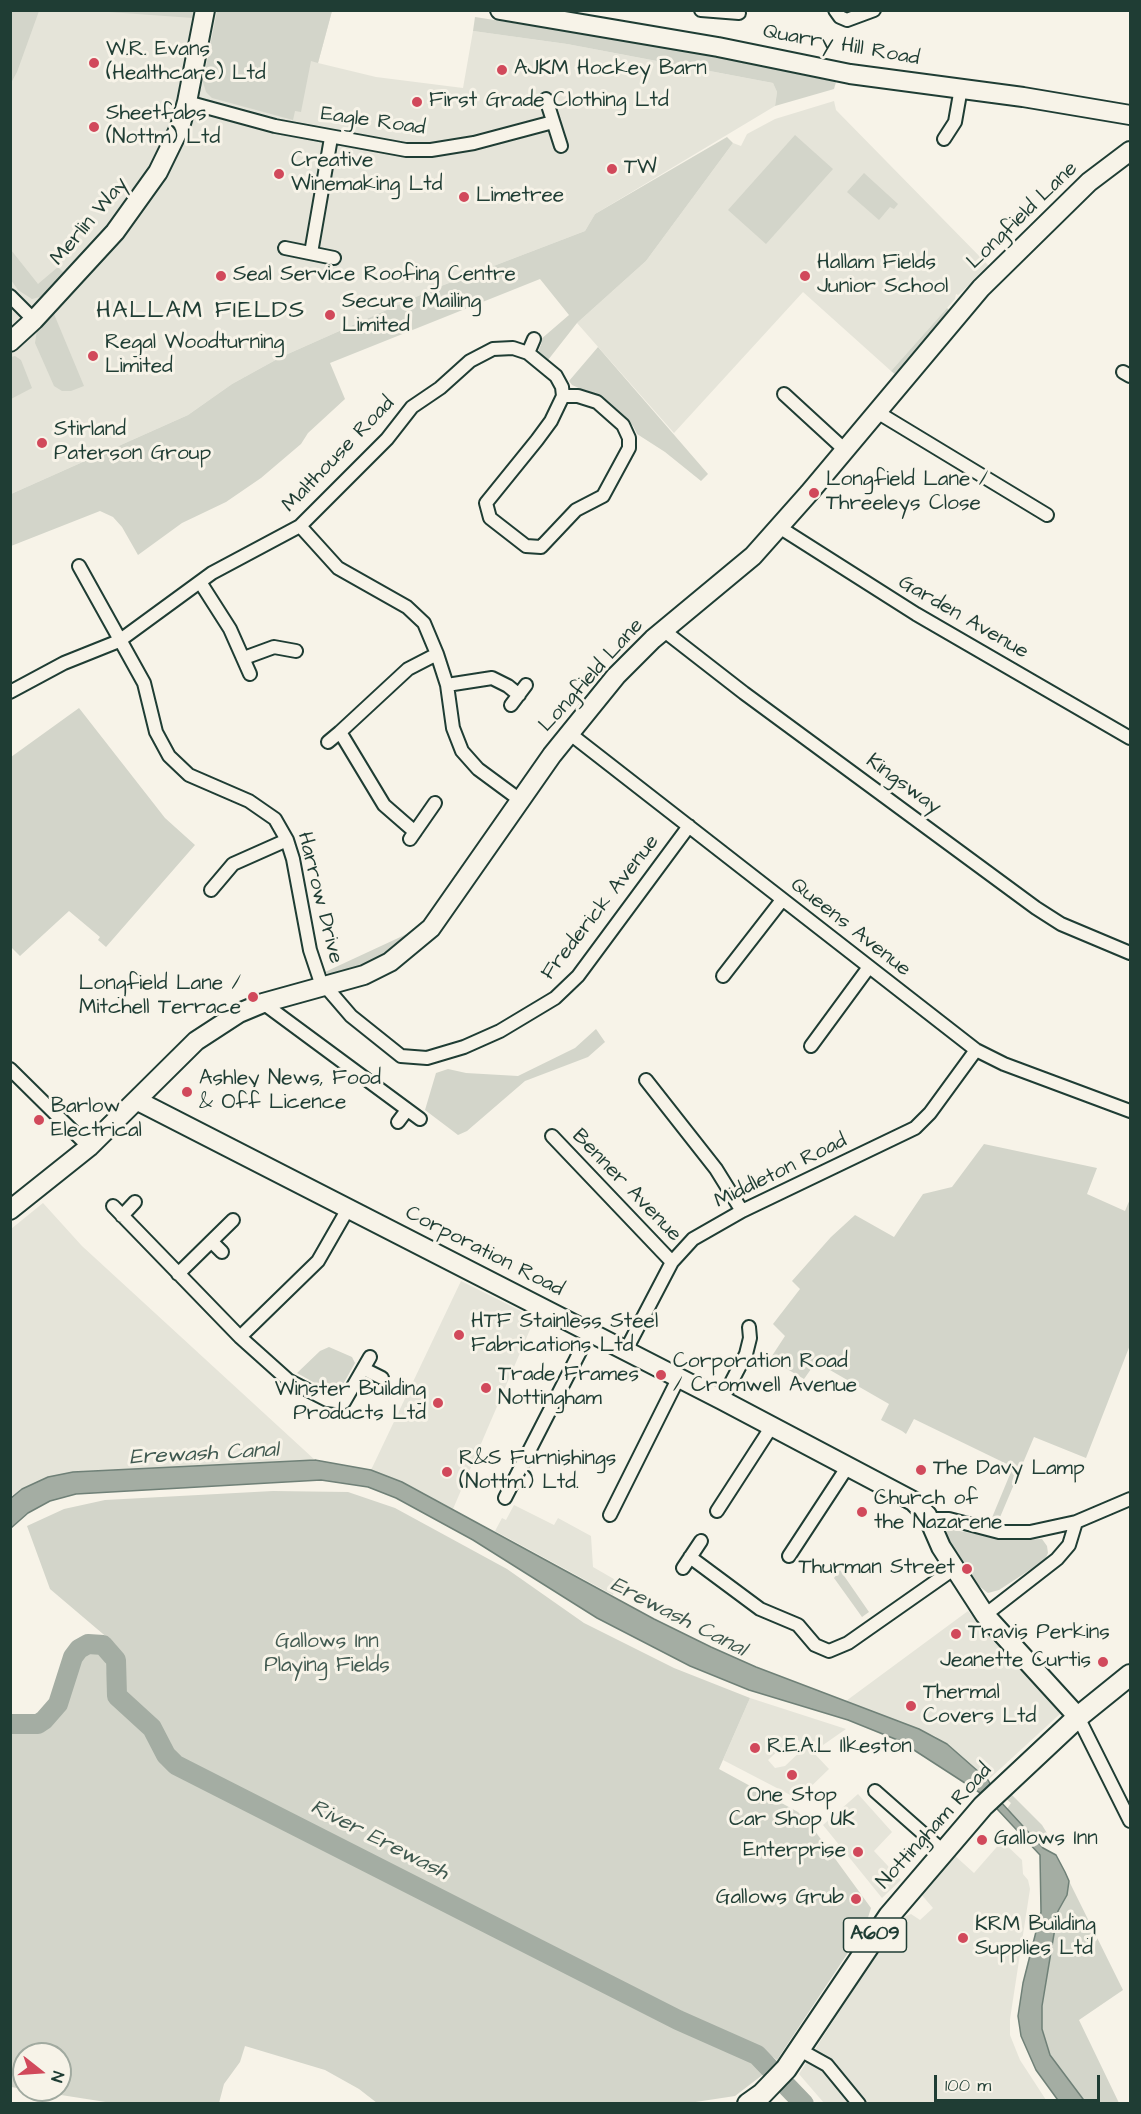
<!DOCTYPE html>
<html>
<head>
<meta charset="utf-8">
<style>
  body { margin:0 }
  #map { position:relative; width:1141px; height:2114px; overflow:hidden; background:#f7f3e8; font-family:"Architects Daughter",sans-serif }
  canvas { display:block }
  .frame { position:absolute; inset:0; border:12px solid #1f3d34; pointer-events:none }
  .north { position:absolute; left:12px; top:2042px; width:60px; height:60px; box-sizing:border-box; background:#f7f3e8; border:2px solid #a1aaa0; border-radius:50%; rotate:107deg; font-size:16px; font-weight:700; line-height:24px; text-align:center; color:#1f3d34 }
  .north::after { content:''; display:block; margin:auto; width:21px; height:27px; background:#d1495b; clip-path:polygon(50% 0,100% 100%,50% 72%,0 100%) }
  .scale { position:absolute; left:934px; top:2075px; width:166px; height:27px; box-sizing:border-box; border:3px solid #1f3d34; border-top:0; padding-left:8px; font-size:18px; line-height:21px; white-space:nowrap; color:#1f3d34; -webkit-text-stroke:4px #f7f3e8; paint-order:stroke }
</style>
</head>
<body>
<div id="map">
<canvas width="1141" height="2114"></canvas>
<div class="frame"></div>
<div class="north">N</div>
<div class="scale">100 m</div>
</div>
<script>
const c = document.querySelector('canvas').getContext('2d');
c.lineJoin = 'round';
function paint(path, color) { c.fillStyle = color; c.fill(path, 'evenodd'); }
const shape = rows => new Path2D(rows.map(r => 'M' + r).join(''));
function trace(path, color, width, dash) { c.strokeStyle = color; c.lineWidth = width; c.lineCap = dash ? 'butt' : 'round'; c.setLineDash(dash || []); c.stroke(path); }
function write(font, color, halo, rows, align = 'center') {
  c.font = font + ' "Architects Daughter",sans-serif'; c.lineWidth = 6; c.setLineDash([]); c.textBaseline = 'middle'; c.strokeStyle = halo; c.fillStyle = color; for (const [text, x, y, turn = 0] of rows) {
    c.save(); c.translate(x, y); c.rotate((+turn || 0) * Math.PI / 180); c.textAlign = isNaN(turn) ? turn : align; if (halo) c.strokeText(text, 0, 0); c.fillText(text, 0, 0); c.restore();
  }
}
paint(shape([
  [11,11,332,11,318,63,376,77,463,88,473,31,567,44,773,83,777,92,775,106,595,214,585,231,436,288,281,357,232,384,188,415,11,494],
  [834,101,836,110,989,266,970,287,968,286,958,295,956,294,955,299,891,371,803,292,674,433,577,323,646,261,733,143,741,146,747,134,775,119],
  [43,1203,82,1246,315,1460,73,1472,48,1477,11,1496,11,1229],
  [461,1281,535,1318,453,1509,402,1482,371,1470],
  [514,1505,554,1525,558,1518,591,1536,593,1567,619,1582,613,1595,495,1531,502,1518,506,1520],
  [968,1611,1061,1713,988,1780,935,1736,846,1701],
  [750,1698,846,1729,813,1752,829,1769,798,1799,723,1760],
  [794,1736,805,1747,785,1766,775,1768,768,1760],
  [858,1794,892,1832,874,1851,901,1880,882,1898,823,1825],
  [1002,1841,1022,1860,1023,1874,1028,1880,1030,1889,1010,2019,1010,2035,1020,2060,1048,2103,824,2103,799,2074,899,1919,911,1914,920,1920,933,1908,920,1893,953,1854,974,1873]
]), '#e5e4d9');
paint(shape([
  [11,10,39,11,17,72,11,83],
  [95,11,95,10,194,11,193,18],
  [217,11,332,11,318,63,311,61,301,112,295,111,293,120,212,98,206,92,203,82],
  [475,17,680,49,836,82,834,89,775,106,777,92,773,83,567,44,473,31],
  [795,135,833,169,766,244,728,210],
  [727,137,733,143,646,261,577,323,548,360,538,352,542,342,540,340,569,315,540,279,330,363,345,399,308,433,301,444,261,478,226,502,182,523,138,555,122,527,113,517,100,511,11,546,11,494,188,415,232,384,281,357,436,288,585,231,595,214],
  [864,173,898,204,894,209,890,207,879,220,847,192],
  [11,250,38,284,58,267,64,273,44,296,32,299,18,290,11,280],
  [947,308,950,311,896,375,891,371],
  [54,314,84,386,71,391,62,391,54,386,35,343,37,330],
  [598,347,708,474,701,481,665,452,637,434,633,426,601,398,572,385,569,381],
  [15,356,21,360,32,388,11,399,11,357],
  [79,708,165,818,195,845,106,947,98,940,100,937,69,911,20,956,10,946,11,757],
  [409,933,397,946,361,967,331,976,325,972],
  [596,1029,605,1042,588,1057,525,1081,467,1131,458,1135,425,1110,436,1073,448,1069,466,1073,518,1076,575,1048],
  [984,1144,1097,1168,1087,1194,1125,1211,1130,1199,1130,1345,1086,1458,1034,1437,998,1522,991,1520,1013,1467,914,1419,906,1434,902,1431,881,1420,889,1404,816,1362,804,1379,770,1359,785,1336,773,1324,800,1289,792,1281,831,1237,855,1215,894,1237,923,1194,952,1187],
  [329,1347,352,1357,355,1363,341,1388,331,1392,297,1373,320,1351],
  [273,1491,348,1492,395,1508,507,1569,584,1623,674,1668,750,1698,719,1769,798,1812,812,1827,871,1908,865,1927,777,2060,758,2046,686,2016,175,1758,149,1719,120,1691,120,1656,116,1645,50,1589,27,1526,64,1509,105,1500],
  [949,1529,1008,1540,1042,1539,1047,1546,1048,1553,1045,1560,999,1590,988,1593,979,1586,946,1537,945,1534],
  [840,1570,869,1612,862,1617,834,1578],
  [88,1648,105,1657,110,1698,146,1729,159,1759,166,1767,347,1861,390,1879,555,1965,745,2057,765,2073,735,2096,689,2103,377,2103,359,2089,325,2070,245,2046,240,2062,224,2084,219,2103,112,2103,29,2090,60,2090,60,2054,24,2054,24,2089,11,2087,11,1727,44,1728,53,1719,64,1703,73,1667,81,1653],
  [1009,1792,1042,1825,1053,1843,1040,1835,1034,1837,1007,1809,1011,1803,1004,1797],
  [1069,1881,1123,1990,1079,2020,1119,2103,1086,2103,1050,2055,1042,2029,1042,2006,1054,1934,1058,1911,1067,1895]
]), '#d3d5ca');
const water = shape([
  [315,1460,371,1470,402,1482,654,1619,711,1647,756,1667,919,1729,947,1744,988,1780,1000,1801,1043,1848,1056,1855,1065,1872,1069,1881,1067,1895,1058,1911,1054,1934,1042,2006,1042,2029,1050,2055,1086,2103,1060,2103,1036,2070,1021,2036,1018,2016,1023,1983,1041,1912,1040,1855,985,1796,900,1741,848,1720,749,1690,690,1666,597,1618,473,1540,396,1498,368,1487,321,1480,76,1494,50,1501,28,1513,11,1528,11,1498,22,1489,48,1477,73,1472,315,1460]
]);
paint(water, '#a4ada3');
trace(water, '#6f8077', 1.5);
trace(shape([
  [10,1724,38,1724,44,1720,58,1704,73,1657,79,1649,88,1644,103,1645,116,1660,117,1696,152,1728,166,1755,176,1765,678,2020,757,2055,804,2104]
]), '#a4ada3', 20);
const street = shape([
  [701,10,739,13],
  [835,10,840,17,847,20,874,10],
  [546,99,561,146],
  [187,102,275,126,406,150,431,150,474,143,553,122],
  [944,139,955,122,961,88],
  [285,248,334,258],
  [311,253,331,138],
  [10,296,34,320],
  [528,353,534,339],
  [1123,372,1130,376],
  [784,394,845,450],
  [877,412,1047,515],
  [300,526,338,568,407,607,424,623,437,654,447,685,453,728,462,751,478,769,520,800],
  [779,527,916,614,1130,738],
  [79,566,144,683,156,732,169,756,189,775,249,801,275,819,287,840,293,859,310,950,320,980,351,1016,401,1056,427,1058,464,1047,500,1031,555,998,578,976,689,826],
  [200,582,230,629,250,674],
  [663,630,744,693,1036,908,1061,924,1130,953],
  [244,658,274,647,296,651],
  [447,685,492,678,508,686,519,695],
  [10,692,64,663,119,641,212,573,300,526,387,439,412,407,440,388,470,361,493,349,513,348,528,353,556,376,562,387,563,396,578,396,597,402,623,425,629,438,629,448,603,496,576,510,541,547,526,546,490,518,486,503,537,440,551,421,563,396],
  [511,705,526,685],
  [569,733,976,1050,1004,1064,1130,1111],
  [328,742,340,732],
  [415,832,384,805,340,732,408,669,437,654],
  [410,839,435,803],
  [211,890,233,864,287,840],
  [723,976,782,900],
  [263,1003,420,1119],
  [811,1046,869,967],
  [10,1069,89,1147],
  [646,1080,716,1169,742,1211],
  [398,1122,407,1110],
  [552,1136,672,1262],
  [113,1206,240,1337,288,1380,327,1400,344,1402,370,1357],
  [122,1216,135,1202],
  [212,1242,222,1252],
  [178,1274,233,1220],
  [240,1337,318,1261,349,1207],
  [626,1350,672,1262,693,1239,742,1211,915,1128,930,1113,976,1050],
  [364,1369,382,1378],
  [722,1400,746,1354,750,1338,749,1327],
  [505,1498,590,1332],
  [717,1511,772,1426],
  [610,1515,679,1377],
  [929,1519,949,1519,999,1532,1030,1532,1076,1522,1130,1499],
  [789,1556,848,1466],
  [690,1557,760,1609,798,1625,815,1645,829,1651,848,1643,955,1568],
  [683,1568,701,1541],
  [985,1615,1057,1559,1069,1545,1076,1522],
  [1078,1717,1130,1821],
  [875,1791,943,1851],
  [800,2050,827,2065,859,2104]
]);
const secondary = shape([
  [500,10,718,47,850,74,1023,97,1130,115],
  [10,342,34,320,115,232,158,172,180,127,187,102,205,10],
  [138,1101,722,1400,913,1501,927,1515,941,1547,985,1615,1078,1717],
  [10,1210,89,1147,196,1041,239,1013,263,1003,364,975,390,962,431,928,552,755,616,676,653,639,753,556,809,493,981,288,1089,182,1130,151]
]);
const primary = shape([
  [748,2104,762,2094,786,2069,889,1916,983,1806,1078,1717,1130,1675]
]);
trace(street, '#1f3d34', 16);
trace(secondary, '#1f3d34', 22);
trace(primary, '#1f3d34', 24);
trace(street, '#f7f3e8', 12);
trace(secondary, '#f7f3e8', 18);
trace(primary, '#f7f3e8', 20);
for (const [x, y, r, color] of [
  [94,63,6,"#d1495b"],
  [502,70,6,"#d1495b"],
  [417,102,6,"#d1495b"],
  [94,127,6,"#d1495b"],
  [612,169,6,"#d1495b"],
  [279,174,6,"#d1495b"],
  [464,197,6,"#d1495b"],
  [221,276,6,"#d1495b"],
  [805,276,6,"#d1495b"],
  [330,315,6,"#d1495b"],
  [93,356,6,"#d1495b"],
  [42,443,6,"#d1495b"],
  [814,493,6,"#d1495b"],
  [253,997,6,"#d1495b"],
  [187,1092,6,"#d1495b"],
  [39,1120,6,"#d1495b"],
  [459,1335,6,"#d1495b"],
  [661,1375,6,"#d1495b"],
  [486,1388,6,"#d1495b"],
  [438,1403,6,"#d1495b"],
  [921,1470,6,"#d1495b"],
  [447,1472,6,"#d1495b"],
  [862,1512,6,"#d1495b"],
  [967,1569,6,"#d1495b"],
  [956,1634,6,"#d1495b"],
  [1103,1662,6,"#d1495b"],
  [911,1706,6,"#d1495b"],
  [755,1748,6,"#d1495b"],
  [792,1775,6,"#d1495b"],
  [982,1840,6,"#d1495b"],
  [858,1852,6,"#d1495b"],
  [856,1899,6,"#d1495b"],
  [963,1938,6,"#d1495b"]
]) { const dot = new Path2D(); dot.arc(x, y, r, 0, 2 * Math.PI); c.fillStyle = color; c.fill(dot); trace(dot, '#f7f3e8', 2); }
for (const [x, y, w] of [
  [875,1935,63]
]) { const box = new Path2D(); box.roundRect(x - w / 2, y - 17, w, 34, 4.5); c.fillStyle = '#f7f3e8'; c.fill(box); trace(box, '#1f3d34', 1.5); }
write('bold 20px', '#1f3d34', null, [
  ["A609",875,1935]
]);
write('21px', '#1f3d34', '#f7f3e8', [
  ["Quarry Hill Road",841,46,10],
  ["Eagle Road",373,122,8],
  ["Longfield Lane",1023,216,-44],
  ["Merlin Way",90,222,-50],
  ["Malthouse Road",339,455,-46],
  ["Garden Avenue",963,618,30],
  ["Longfield Lane",592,676,-48],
  ["Kingsway",903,785,36],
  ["Harrow Drive",319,898,76],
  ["Frederick Avenue",601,908,-52],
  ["Queens Avenue",850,928,38],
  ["Middleton Road",781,1172,-26],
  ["Benner Avenue",626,1186,46],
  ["Corporation Road",484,1252,27],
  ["Nottingham Road",935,1827,-48]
]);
write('21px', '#1f3d34', '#f7f3e8', [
  ["W.R. Evans",106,51],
  ["(Healthcare) Ltd",106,75],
  ["AJKM Hockey Barn",514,70],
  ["First Grade Clothing Ltd",429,102],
  ["Sheetfabs",106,115],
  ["(Nottm) Ltd",106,139],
  ["Creative",291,162],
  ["Winemaking Ltd",291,186],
  ["TW",624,169],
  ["Limetree",476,197],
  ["Hallam Fields",817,264],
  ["Junior School",817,288],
  ["Seal Service Roofing Centre",233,276],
  ["Secure Mailing",342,303],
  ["Limited",342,327],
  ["Regal Woodturning",105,344],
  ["Limited",105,368],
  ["Stirland",54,431],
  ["Paterson Group",54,455],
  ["Longfield Lane /",826,481],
  ["Threeleys Close",826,505],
  ["Longfield Lane /",241,985,"right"],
  ["Mitchell Terrace",241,1009,"right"],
  ["Ashley News, Food",199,1080],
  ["& Off Licence",199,1104],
  ["Barlow",51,1108],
  ["Electrical",51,1132],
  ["HTF Stainless Steel",471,1323],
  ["Fabrications Ltd",471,1347],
  ["Corporation Road",673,1363],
  ["/ Cromwell Avenue",673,1387],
  ["Trade Frames",498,1376],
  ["Nottingham",498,1400],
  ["Winster Building",426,1391,"right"],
  ["Products Ltd",426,1415,"right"],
  ["R&S Furnishings",459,1460],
  ["(Nottm.) Ltd.",459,1484],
  ["The Davy Lamp",933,1470],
  ["Church of",874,1500],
  ["the Nazarene",874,1524],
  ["Thurman Street",955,1569,"right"],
  ["Travis Perkins",968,1634],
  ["Jeanette Curtis",1091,1662,"right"],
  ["Thermal",923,1694],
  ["Covers Ltd",923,1718],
  ["R.E.A.L Ilkeston",767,1748],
  ["One Stop",792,1797,"center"],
  ["Car Shop UK",792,1821,"center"],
  ["Gallows Inn",994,1840],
  ["Enterprise",846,1852,"right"],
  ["Gallows Grub",844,1899,"right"],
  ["KRM Building",975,1926],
  ["Supplies Ltd",975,1950]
], 'left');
write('21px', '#435b52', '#f7f3e8', [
  ["Gallows Inn",327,1643],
  ["Playing Fields",327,1667]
]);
write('italic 22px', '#405950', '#f7f3e8', [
  ["Erewash Canal",204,1455,-3],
  ["Erewash Canal",678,1618,27],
  ["River Erewash",379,1841,27]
]);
c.letterSpacing = '1.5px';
write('24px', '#1f3d34', '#f7f3e8', [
  ["HALLAM FIELDS",201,312]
]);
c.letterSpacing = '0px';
</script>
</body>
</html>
